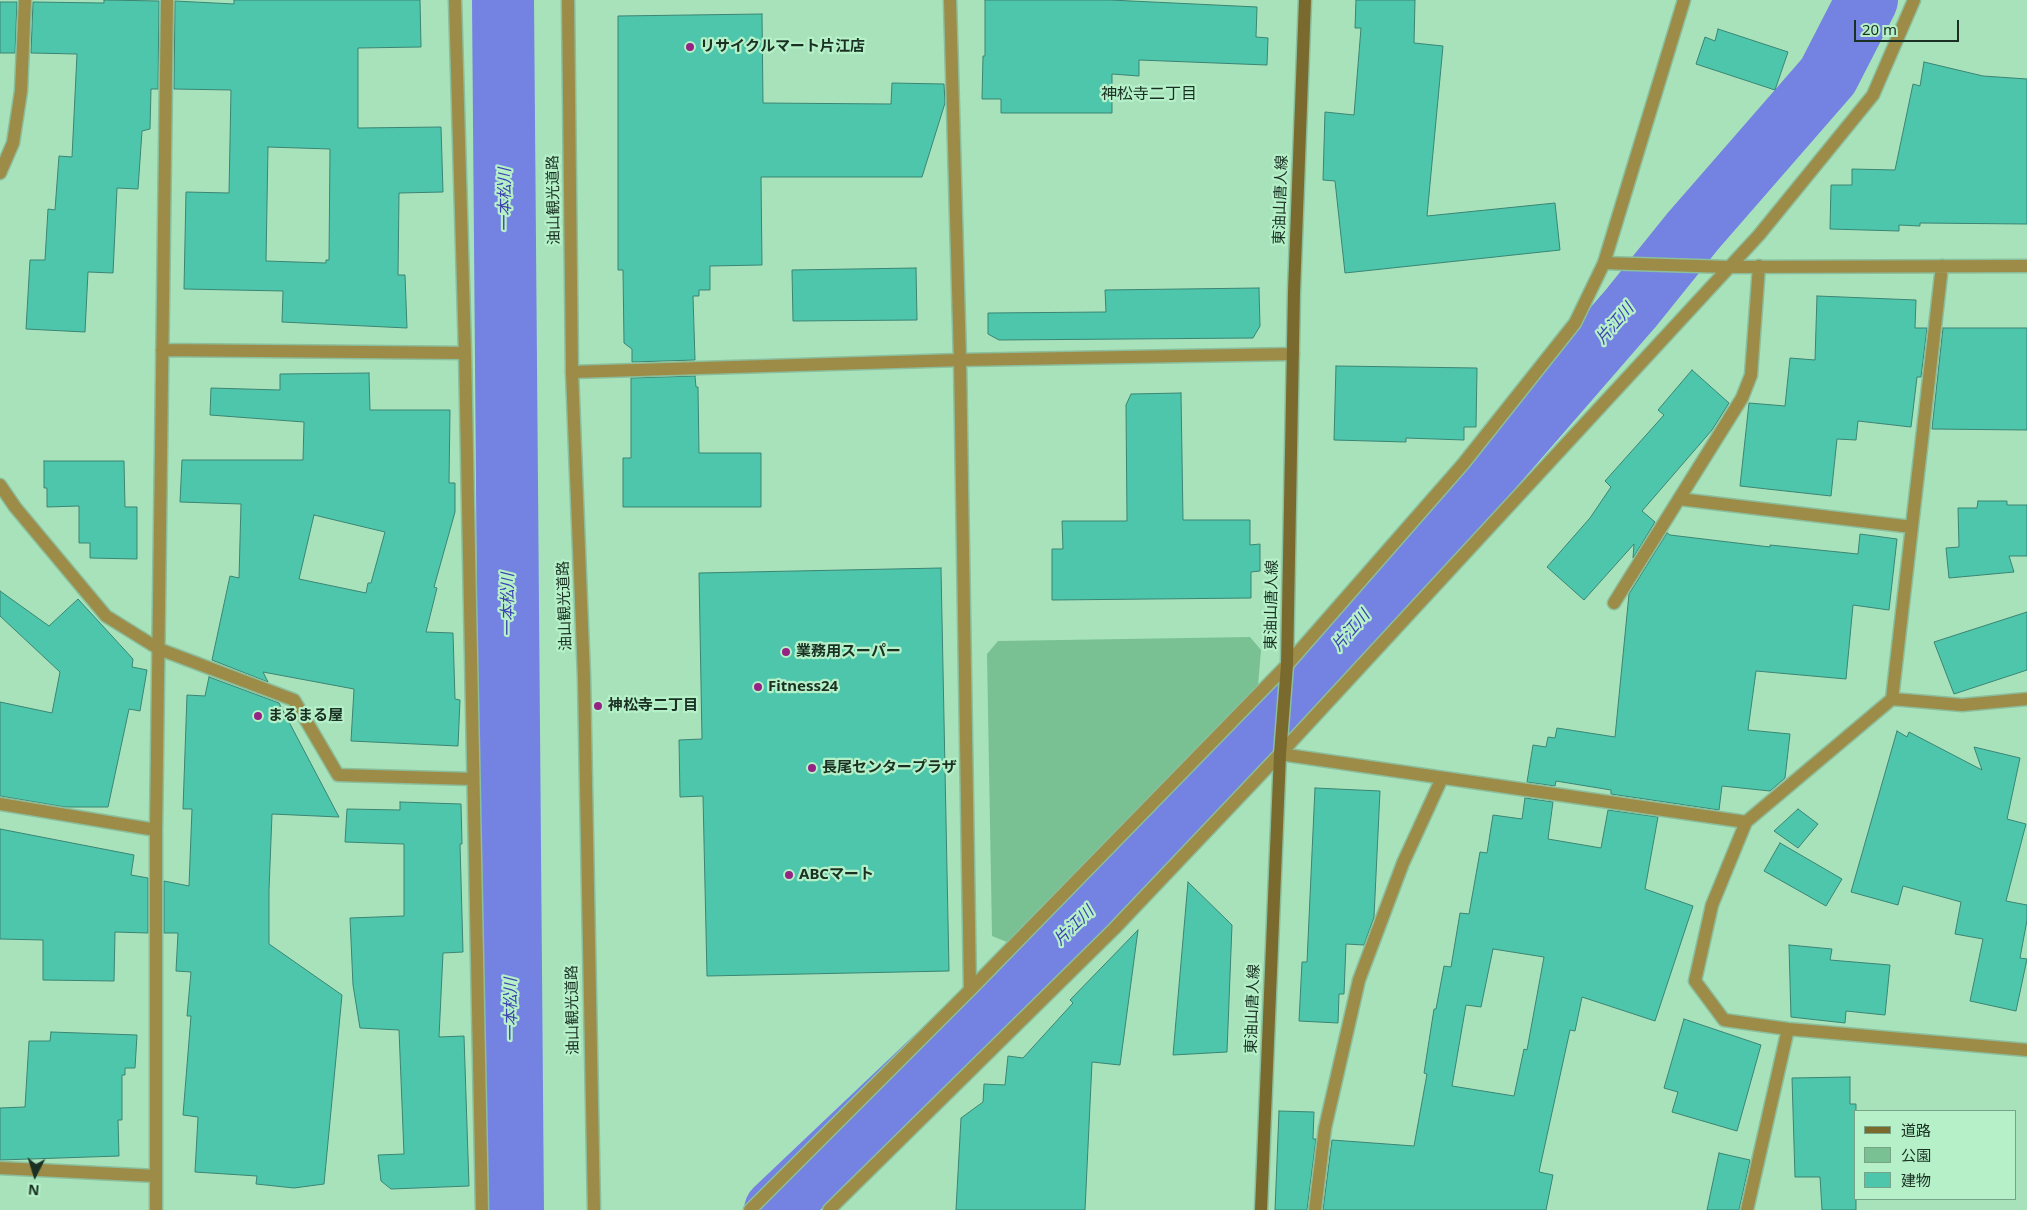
<!DOCTYPE html>
<html>
<head>
<meta charset="utf-8">
<style>
  body { margin:0 }
  #map { position:relative; width:2027px; height:1210px; overflow:hidden; background:#a8e2bb; font-family:"Noto Sans","Noto Sans JP",sans-serif }
  canvas { display:block }
  .legend { position:absolute; left:1854px; top:1110px; width:162px; height:90px; box-sizing:border-box; background:#b5f0c8; border:1px solid #77a386; margin:0; padding:6px 9px; list-style:none; font-size:15px; color:#193022 }
  .legend li { display:flex; align-items:center; gap:10px; height:25px }
  .legend b { width:25px; border:1px solid #77a386 }
  .north { position:absolute; left:10px; top:1150px; width:50px; height:50px; -webkit-text-stroke:4px #b5f0c8; paint-order:stroke; rotate:185deg; font-size:14px; font-weight:700; line-height:20px; text-align:center; color:#193022 }
  .north::after { content:''; display:block; margin:auto; width:18px; height:22px; background:#193022; clip-path:polygon(50% 0,100% 100%,50% 72%,0 100%) }
  .scale { position:absolute; left:1854px; top:20px; width:105px; height:22px; box-sizing:border-box; border:2px solid #193022; border-top:0; padding-left:6px; font-size:15px; line-height:18px; white-space:nowrap; color:#193022; -webkit-text-stroke:4px #b5f0c8; paint-order:stroke }
</style>
</head>
<body>
<div id="map">
<canvas width="2027" height="1210"></canvas>
<ul class="legend">
<li><b style="height:6px;background:#7a6a2d"></b>道路</li>
<li><b style="height:14px;background:#79c193"></b>公園</li>
<li><b style="height:14px;background:#4ec6ab"></b>建物</li>
</ul>
<div class="north">N</div>
<div class="scale">20 m</div>
</div>
<script>
const c = document.querySelector('canvas').getContext('2d');
c.lineJoin = 'round';
function paint(path, color) { c.fillStyle = color; c.fill(path, 'evenodd'); }
const shape = rows => new Path2D(rows.map(r => 'M' + r).join(''));
function trace(path, color, width, dash) { c.strokeStyle = color; c.lineWidth = width; c.lineCap = dash ? 'butt' : 'round'; c.setLineDash(dash || []); c.stroke(path); }
function write(font, color, halo, rows, align = 'center') {
  c.font = font + ' "Noto Sans","Noto Sans JP",sans-serif'; c.lineWidth = 4.5; c.setLineDash([]); c.textBaseline = 'middle'; c.strokeStyle = halo; c.fillStyle = color; for (const [text, x, y, turn = 0] of rows) {
    c.save(); c.translate(x, y); c.rotate((+turn || 0) * Math.PI / 180); c.textAlign = isNaN(turn) ? turn : align; if (halo) c.strokeText(text, 0, 0); c.fillText(text, 0, 0); c.restore();
  }
}
paint(shape([
  [1250,637,1261,650,1258,686,1007,942,992,936,987,654,998,641]
]), '#79c193');
trace(shape([
  [503,0,513,1210],
  [775,1210,1165,840,1334,650,1631,308,1693,231,1828,76,1867,0]
]), '#7482e2', 62);
const building = shape([
  [104,0,159,1,158,89,151,89,150,129,142,131,138,189,117,188,113,273,88,272,85,332,26,329,30,260,45,260,48,209,55,210,59,156,72,157,77,54,31,53,33,2,104,3,104,0],
  [234,0,420,0,421,47,358,48,358,128,441,127,443,192,399,193,398,275,405,275,407,328,282,322,283,291,184,289,186,192,229,193,231,90,174,89,175,1,234,4,234,0],
  [268,147,330,149,329,260,326,260,326,263,266,261,268,147],
  [985,0,1110,0,1257,7,1256,37,1268,38,1267,65,1139,60,1139,76,1112,74,1112,113,1001,113,1001,99,982,99,983,56,985,56,985,0],
  [1356,0,1415,0,1414,43,1443,46,1427,216,1555,203,1560,250,1345,273,1335,181,1323,180,1325,112,1354,115,1361,28,1355,28,1356,0],
  [0,2,17,2,15,53,0,53,0,2],
  [762,14,763,103,891,104,892,83,944,84,945,103,922,177,761,177,762,265,710,266,710,290,699,290,699,296,693,296,695,360,632,362,632,349,624,343,623,270,618,270,618,16,762,14],
  [1718,29,1788,52,1775,90,1696,64,1705,37,1715,41,1718,29],
  [1924,62,1983,76,2027,79,2027,224,1920,223,1920,226,1899,225,1899,231,1830,229,1831,185,1852,185,1852,169,1895,170,1913,84,1920,86,1924,62],
  [916,268,917,320,793,321,792,270,916,268],
  [1259,288,1260,326,1253,338,999,340,988,334,988,313,1106,312,1105,290,1259,288],
  [1817,296,1916,300,1915,328,1927,328,1921,377,1917,377,1911,427,1858,421,1856,440,1837,439,1831,496,1740,486,1749,403,1785,406,1790,358,1815,360,1817,296],
  [1943,328,2027,328,2027,430,1932,429,1943,328],
  [1336,366,1477,368,1476,427,1464,427,1464,440,1406,438,1406,442,1334,440,1336,366],
  [1692,370,1729,403,1712,430,1642,511,1655,522,1633,558,1634,544,1584,600,1547,567,1590,518,1611,487,1605,481,1664,415,1658,410,1692,370],
  [369,373,370,410,450,410,449,483,455,483,455,512,434,587,437,588,426,632,453,633,455,699,460,700,458,746,351,741,354,689,263,672,268,682,212,660,230,576,239,578,241,504,180,502,182,460,303,460,304,422,210,415,211,388,280,390,280,374,369,373],
  [314,515,385,532,371,583,368,583,366,593,299,579,314,515],
  [695,376,696,387,698,387,699,453,761,453,761,507,623,507,623,458,631,458,631,378,695,376],
  [1181,393,1183,520,1250,520,1250,545,1260,544,1260,571,1251,572,1251,598,1052,600,1052,549,1063,549,1062,521,1127,521,1126,405,1131,394,1181,393],
  [44,461,124,461,125,507,137,507,137,559,90,558,90,543,79,543,79,506,47,507,47,488,44,488,44,461],
  [1978,501,2007,501,2007,505,2027,505,2027,556,2009,556,2014,572,1949,578,1946,548,1959,547,1958,508,1977,508,1978,501],
  [1667,533,1670,535,1770,547,1770,545,1858,554,1860,534,1897,539,1889,610,1853,605,1846,679,1756,671,1748,730,1790,734,1785,778,1770,791,1722,786,1719,810,1611,794,1611,790,1556,781,1555,786,1527,782,1533,745,1546,747,1548,737,1555,738,1557,728,1615,737,1629,594,1667,533],
  [941,568,949,971,707,976,703,796,680,797,679,740,702,739,699,573,941,568],
  [0,591,49,626,78,599,133,659,132,667,147,670,140,711,129,709,108,807,65,807,0,796,0,702,52,713,60,672,0,616,0,591],
  [2027,612,2027,670,1954,694,1934,642,2027,612],
  [209,677,279,703,339,817,272,814,269,890,269,944,342,995,324,1184,294,1188,256,1184,257,1176,195,1172,198,1117,183,1115,191,1016,187,1016,191,972,176,971,178,933,164,933,164,881,189,886,192,809,183,809,187,695,205,696,209,677],
  [1897,731,1907,737,1909,732,1982,770,1974,747,2020,758,2007,819,2026,824,2006,901,2027,905,2027,920,2020,958,2027,959,2016,1011,1970,1001,1983,939,1955,934,1961,902,1903,886,1898,905,1851,892,1897,731],
  [1315,788,1380,791,1374,917,1364,945,1346,944,1344,994,1339,994,1338,1023,1299,1021,1302,962,1307,962,1315,788],
  [1525,798,1553,802,1548,839,1601,848,1608,810,1658,817,1645,889,1693,906,1655,1021,1582,997,1575,1031,1570,1030,1539,1172,1553,1175,1546,1210,1323,1210,1332,1140,1414,1146,1427,1074,1424,1073,1434,1009,1436,1009,1444,966,1451,967,1460,913,1469,914,1480,852,1487,853,1493,815,1522,819,1525,798],
  [1493,949,1544,957,1527,1050,1524,1049,1514,1096,1452,1086,1466,1005,1481,1007,1493,949],
  [400,802,461,804,462,844,460,844,463,952,443,953,439,1037,464,1036,469,1186,391,1189,381,1181,378,1155,404,1154,399,1030,360,1028,353,985,350,918,404,916,404,844,345,842,347,809,400,810,400,802],
  [1798,809,1818,824,1798,848,1774,831,1798,809],
  [0,829,134,855,131,875,148,878,148,933,115,932,114,981,43,980,43,940,0,939,0,829],
  [1780,843,1842,879,1826,906,1764,871,1780,843],
  [1188,882,1232,925,1227,1052,1173,1055,1188,882],
  [1138,930,1120,1065,1092,1062,1085,1210,956,1210,961,1118,983,1102,984,1084,1005,1085,1008,1056,1023,1058,1073,1003,1070,1000,1138,930],
  [1789,945,1832,949,1830,960,1890,965,1885,1015,1846,1011,1845,1023,1791,1017,1789,945],
  [1684,1019,1761,1045,1737,1131,1672,1112,1678,1092,1664,1088,1684,1019],
  [51,1032,137,1035,135,1068,125,1068,125,1075,122,1075,122,1120,118,1120,119,1156,0,1160,0,1108,25,1107,29,1041,50,1041,51,1032],
  [1850,1077,1850,1104,1856,1104,1856,1210,1822,1210,1820,1177,1795,1177,1792,1078,1850,1077],
  [1279,1111,1314,1112,1313,1139,1316,1139,1307,1210,1275,1210,1279,1111],
  [1719,1153,1750,1160,1739,1210,1707,1210,1719,1153]
]);
paint(building, '#4ec6ab');
trace(building, '#3a8573', 1);
const minor = shape([
  [455,0,465,353,482,1210],
  [0,173,13,143,21,91,25,0],
  [1604,263,1728,267,2027,266],
  [162,350,465,353],
  [572,372,960,360,1293,354],
  [0,485,15,507,106,616,159,649,294,700,338,775,472,779],
  [1679,499,1912,527],
  [1614,603,1742,398,1751,375,1759,266],
  [1892,699,1942,266],
  [1280,754,1746,822,1892,699,1962,705,2027,699],
  [0,804,156,830],
  [1746,822,1712,905,1695,981,1724,1020,1788,1029,2027,1050],
  [970,990,1287,665],
  [0,1168,156,1176],
  [156,1210,156,830,167,0],
  [750,1210,970,990,960,360,950,0],
  [829,1210,1114,929,1280,754,1759,235,1873,95,1914,0],
  [1315,1210,1325,1128,1359,980,1403,863,1442,778],
  [1747,1210,1788,1029]
]);
const tertiary = shape([
  [568,0,572,372,584,677,594,1210],
  [1287,665,1463,464,1575,323,1604,263,1684,0]
]);
const secondary = shape([
  [1261,1210,1280,754,1287,665,1294,292,1305,0]
]);
trace(minor, '#8bbe9c', 15);
trace(tertiary, '#8bbe9c', 15);
trace(secondary, '#8bbe9c', 15);
trace(minor, '#9d8c47', 12);
trace(tertiary, '#9d8c47', 12);
trace(secondary, '#7a6a2d', 12);
for (const [x, y, r, color] of [
  [690,47,5,"#942383"],
  [786,652,5,"#942383"],
  [758,687,5,"#942383"],
  [598,706,5,"#942383"],
  [258,716,5,"#942383"],
  [812,768,5,"#942383"],
  [789,875,5,"#942383"]
]) { const dot = new Path2D(); dot.arc(x, y, r, 0, 2 * Math.PI); c.fillStyle = color; c.fill(dot); trace(dot, '#b5f0c8', 2); }
write('bold 15px', '#193022', '#b5f0c8', [
  ["リサイクルマート片江店",700,47],
  ["業務用スーパー",796,652],
  ["Fitness24",768,687],
  ["神松寺二丁目",608,706],
  ["まるまる屋",268,716],
  ["長尾センタープラザ",822,768],
  ["ABCマート",799,875]
], 'left');
write('15px', '#193022', '#b5f0c8', [
  ["油山観光道路",554,200,-91],
  ["東油山唐人線",1281,200,-88],
  ["東油山唐人線",1272,605,-89],
  ["油山観光道路",565,606,-92],
  ["東油山唐人線",1253,1009,-88],
  ["油山観光道路",573,1010,-91]
]);
write('16px', '#193022', '#b5f0c8', [
  ["神松寺二丁目",1149,94]
]);
write('italic 16px', '#3c3faf', '#b5f0c8', [
  ["一本松川",505,200,-90],
  ["片江川",1615,324,-49],
  ["一本松川",508,605,-90],
  ["片江川",1351,631,-49],
  ["片江川",1074,926,-44],
  ["一本松川",511,1010,-90]
]);
</script>
</body>
</html>
